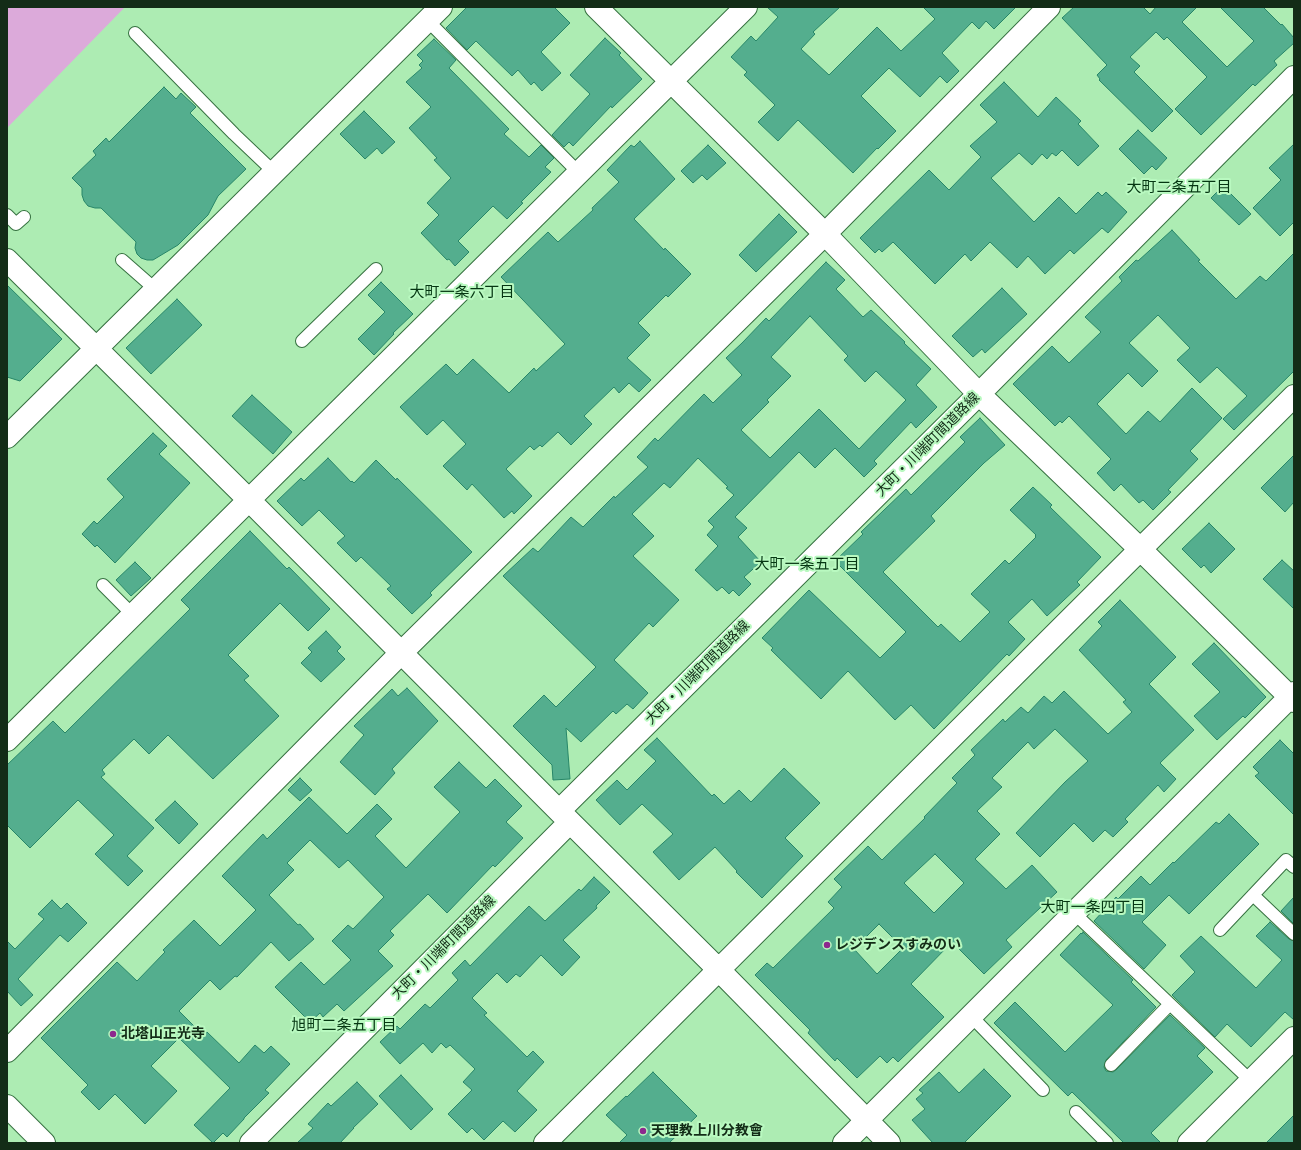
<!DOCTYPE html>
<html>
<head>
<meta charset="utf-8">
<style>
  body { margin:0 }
  #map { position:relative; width:1301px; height:1150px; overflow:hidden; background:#adecb3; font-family:Signika,sans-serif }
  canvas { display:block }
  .frame { position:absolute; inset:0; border:8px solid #132c17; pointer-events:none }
</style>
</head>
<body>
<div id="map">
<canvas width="1301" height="1150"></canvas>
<div class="frame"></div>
</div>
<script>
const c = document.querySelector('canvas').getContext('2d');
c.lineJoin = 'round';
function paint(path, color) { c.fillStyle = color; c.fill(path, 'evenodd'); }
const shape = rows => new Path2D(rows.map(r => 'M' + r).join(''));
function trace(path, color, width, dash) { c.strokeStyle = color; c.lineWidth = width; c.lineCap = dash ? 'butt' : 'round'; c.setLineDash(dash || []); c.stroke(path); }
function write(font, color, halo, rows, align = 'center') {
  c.font = font + ' Signika,"Noto Sans JP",sans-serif'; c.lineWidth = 4; c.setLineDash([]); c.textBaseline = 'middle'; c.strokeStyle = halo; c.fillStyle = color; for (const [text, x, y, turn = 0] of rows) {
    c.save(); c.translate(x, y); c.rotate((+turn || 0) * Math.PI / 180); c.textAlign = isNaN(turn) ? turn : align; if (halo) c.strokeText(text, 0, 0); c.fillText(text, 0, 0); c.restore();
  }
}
paint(shape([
  [7,7,125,7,7,128]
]), '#dcaada');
const building = shape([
  [467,7,554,7,570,23,541,52,561,73,542,91,534,82,531,85,518,70,512,76,476,41,467,50,446,28,467,7],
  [767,7,840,7,813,32,815,34,801,49,829,75,877,27,901,51,935,19,923,7,1016,7,994,29,986,21,979,29,972,22,942,53,959,71,947,83,940,76,920,97,889,68,861,96,896,131,878,149,877,148,853,173,798,120,778,141,758,122,775,105,744,75,747,72,731,57,751,36,756,41,778,17,767,7],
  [1074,7,1143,7,1150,14,1156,7,1197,7,1182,22,1227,67,1254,41,1220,7,1263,7,1281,25,1282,24,1294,38,1294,43,1274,61,1277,65,1255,86,1253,84,1201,135,1175,109,1207,77,1167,37,1164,40,1156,32,1130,57,1140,66,1134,72,1173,111,1152,132,1099,80,1100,79,1097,75,1107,65,1062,18,1074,7],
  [605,38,621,53,619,55,642,79,612,108,611,106,573,146,569,142,564,147,552,135,590,94,570,75,605,38],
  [434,39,456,60,449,68,509,129,504,134,529,157,541,145,554,158,545,167,551,172,521,202,523,203,507,219,493,206,458,241,469,252,455,266,449,259,447,260,421,233,439,215,427,203,451,178,434,160,437,158,409,128,431,107,406,82,422,68,419,65,423,61,417,55,434,39],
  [1004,82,1038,117,1056,97,1081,121,1078,124,1099,146,1078,166,1062,150,1056,156,1052,153,1047,159,1042,154,1032,165,1019,153,991,178,1034,222,1059,197,1076,214,1098,192,1102,196,1106,192,1127,212,1108,233,1102,228,1074,254,1070,250,1045,274,1028,256,1017,268,990,242,971,261,965,254,935,284,893,242,882,252,879,249,875,253,860,238,929,170,949,190,981,157,970,146,997,122,980,105,1004,82],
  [164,87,176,99,181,93,196,107,190,113,246,169,218,196,208,215,178,245,153,260,147,260,141,258,137,254,135,248,136,242,101,208,95,208,88,206,84,201,82,195,82,188,72,178,96,155,93,151,106,138,109,142,164,87],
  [364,111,395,142,382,154,377,148,365,159,340,134,364,111],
  [1138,130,1167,158,1156,170,1152,166,1144,174,1119,149,1138,130],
  [640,141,675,179,634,219,664,250,665,248,691,274,668,297,666,295,638,323,650,335,627,358,651,380,639,392,629,383,619,393,614,387,584,416,592,424,571,445,558,432,542,447,540,445,534,450,530,446,506,469,532,496,514,514,512,511,504,518,472,484,467,490,443,466,466,444,443,420,427,435,400,407,446,364,457,375,473,359,509,393,534,368,536,371,565,344,501,277,548,232,558,242,593,210,592,208,619,182,607,170,631,145,634,147,640,141],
  [1294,144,1294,222,1280,236,1253,208,1281,180,1269,168,1294,144],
  [708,145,726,163,707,180,702,175,693,183,681,171,708,145],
  [1223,186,1251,214,1239,225,1211,198,1223,186],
  [779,214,797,232,756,272,739,255,779,214],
  [1172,230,1200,260,1198,261,1236,299,1260,276,1266,281,1294,253,1294,371,1234,430,1223,419,1247,396,1217,367,1200,383,1177,360,1190,348,1158,315,1129,343,1158,371,1142,387,1128,373,1097,404,1126,434,1148,411,1160,422,1192,388,1222,418,1190,451,1198,459,1168,490,1171,492,1153,510,1143,500,1139,503,1121,484,1114,491,1097,473,1111,459,1069,416,1062,423,1060,421,1055,426,1013,384,1052,346,1069,363,1101,332,1085,317,1122,281,1119,277,1136,260,1138,261,1172,230],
  [826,262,845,280,836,289,863,317,871,310,905,342,904,343,931,369,916,385,937,407,916,428,911,422,874,461,877,464,864,477,835,448,815,468,799,452,735,517,747,528,738,537,761,562,744,577,751,584,739,596,733,590,729,594,722,587,717,591,695,570,718,546,707,535,714,527,708,521,734,495,726,488,728,487,698,458,670,488,664,483,632,514,654,536,633,556,679,600,653,627,649,623,614,660,648,693,633,709,627,704,616,714,613,711,581,742,566,728,570,779,553,780,552,765,513,726,544,695,556,707,596,667,503,576,533,548,538,552,571,517,583,527,614,496,615,498,648,467,637,457,640,454,655,438,658,441,704,394,713,403,742,375,726,358,742,343,766,318,769,321,826,262],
  [810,316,848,356,844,360,865,382,876,371,906,400,859,449,819,409,770,458,741,430,769,402,767,400,791,376,771,357,810,316],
  [381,282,413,314,393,333,394,334,374,355,358,339,385,312,368,295,381,282],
  [7,285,62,339,20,381,7,377,7,285],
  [1002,288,1027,314,985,353,982,349,973,357,952,336,1002,288],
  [177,299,202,325,151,374,126,348,177,299],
  [252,395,292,432,273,454,232,416,252,395],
  [980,418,1005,445,984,463,931,516,935,521,883,572,938,627,941,624,960,642,990,612,971,594,1005,560,1009,564,1036,537,1035,536,1036,535,1010,510,1033,487,1052,505,1050,507,1101,557,1077,582,1080,585,1047,616,1032,599,1008,622,1025,639,1009,656,1007,654,934,729,911,705,895,720,848,671,821,699,771,650,773,648,762,638,809,590,880,658,906,632,835,561,863,534,861,532,906,489,911,495,965,442,960,437,980,418],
  [153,433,167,446,159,454,190,483,115,563,97,545,95,547,82,534,94,521,97,524,124,497,107,479,153,433],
  [1294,455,1294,502,1285,512,1261,488,1294,455],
  [328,458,351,482,352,481,354,483,376,460,396,480,397,478,472,552,430,593,432,595,412,614,387,589,391,586,361,557,356,562,337,543,345,536,319,510,302,526,277,501,301,478,304,481,328,458],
  [1209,523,1235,549,1211,573,1204,565,1201,568,1182,549,1209,523],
  [250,531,287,569,289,567,330,609,308,631,280,603,228,655,249,676,244,680,279,716,213,779,168,735,149,754,134,739,102,770,105,774,101,777,154,828,127,856,143,871,128,886,95,854,114,835,78,800,30,848,7,825,7,765,53,721,65,733,190,609,181,600,250,531],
  [1282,560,1294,571,1294,609,1263,579,1282,560],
  [135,562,151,578,131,596,116,580,135,562],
  [1120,600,1176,657,1149,684,1194,730,1160,763,1176,779,1164,792,1158,785,1125,819,1128,822,1113,837,1105,830,1093,842,1074,823,1040,857,1016,833,1065,782,1088,761,1055,729,1034,749,1028,742,992,778,1002,787,977,811,1000,834,975,859,1006,889,1032,865,1057,892,1006,940,1012,947,984,974,952,942,911,984,944,1017,898,1062,893,1057,887,1063,880,1056,857,1078,837,1058,835,1061,808,1033,810,1030,755,975,767,963,773,968,834,908,828,902,842,887,834,879,868,846,882,860,925,818,924,817,957,783,952,778,975,755,971,750,1003,719,1005,722,1021,707,1028,713,1044,696,1052,703,1064,691,1108,734,1132,712,1123,702,1126,700,1079,650,1102,626,1098,622,1120,600],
  [935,854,964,883,934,913,904,883,935,854],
  [879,924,903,948,877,974,854,949,879,924],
  [326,631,341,647,337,651,345,659,321,682,301,663,312,652,308,648,326,631],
  [1214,643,1266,697,1245,718,1243,716,1217,740,1194,716,1220,692,1192,664,1214,643],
  [407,688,438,721,392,769,395,773,375,795,340,762,364,735,354,726,392,689,398,696,407,688],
  [657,738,712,796,714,794,724,804,739,790,751,802,784,768,820,803,785,838,803,856,762,898,736,872,737,871,715,847,679,880,653,852,673,834,642,804,620,825,596,800,617,780,627,790,656,761,644,750,657,738],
  [1280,740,1294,754,1294,815,1255,776,1259,773,1253,767,1280,740],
  [459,762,486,788,495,779,522,806,506,822,523,838,495,867,493,865,447,913,428,894,390,931,394,935,378,951,393,966,344,1011,337,1004,323,1017,320,1013,310,1022,275,987,301,962,324,985,351,960,332,941,348,925,353,929,384,897,348,860,339,868,310,840,287,863,294,870,269,895,298,925,300,924,314,939,289,961,271,942,237,977,235,976,220,990,210,980,179,1011,203,1035,207,1032,239,1063,255,1045,264,1053,271,1046,290,1064,265,1090,269,1093,244,1118,244,1119,227,1137,223,1133,213,1143,194,1125,230,1088,179,1038,151,1066,177,1091,145,1124,115,1094,99,1110,81,1092,88,1085,41,1038,117,962,137,981,165,952,163,950,194,920,220,946,256,910,222,876,263,834,267,839,309,797,347,834,377,804,392,819,375,836,406,868,460,812,434,787,459,762],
  [300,778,312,790,300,801,288,790,300,778],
  [175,801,198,824,179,844,155,820,175,801],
  [1229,814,1259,844,1189,914,1169,895,1142,922,1166,945,1144,969,1094,921,1116,897,1118,899,1141,876,1150,885,1173,862,1174,863,1216,822,1219,824,1229,814],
  [594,877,610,892,596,906,597,908,563,940,580,957,562,976,541,955,520,977,516,974,507,983,497,973,472,998,487,1013,484,1015,527,1057,533,1051,544,1062,517,1091,537,1110,515,1132,503,1121,484,1140,472,1128,467,1133,448,1114,472,1090,463,1082,475,1069,450,1045,446,1048,441,1043,432,1053,423,1043,400,1064,380,1042,397,1026,400,1029,425,1004,430,1008,458,980,452,973,465,960,470,966,529,906,545,921,579,889,581,891,594,877],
  [1294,897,1294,924,1281,911,1294,897],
  [52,900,61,909,67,903,87,923,68,942,60,935,18,979,33,995,21,1006,7,991,7,941,15,949,44,919,38,914,52,900],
  [1270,922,1289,939,1294,941,1294,1020,1285,1012,1251,1047,1227,1024,1215,1037,1172,995,1195,972,1180,956,1201,936,1256,988,1282,960,1256,936,1270,922],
  [1083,932,1133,980,1131,982,1156,1007,1106,1060,1104,1067,1106,1071,1113,1072,1116,1070,1170,1015,1205,1048,1197,1056,1213,1072,1151,1133,1161,1143,1124,1143,1072,1092,1068,1096,994,1023,1015,1002,1065,1052,1113,1005,1060,955,1081,933,1082,934,1083,932],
  [984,1069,1011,1096,964,1143,933,1143,912,1120,925,1109,916,1099,923,1093,919,1090,939,1072,959,1093,984,1069],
  [653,1072,697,1116,669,1143,619,1143,627,1135,606,1115,626,1096,627,1097,653,1072],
  [401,1075,433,1109,411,1130,379,1096,401,1075],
  [357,1082,378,1104,353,1128,354,1128,340,1143,297,1143,313,1128,308,1124,328,1103,331,1106,357,1082],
  [1294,1115,1294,1143,1266,1143,1294,1115]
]);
paint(building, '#54ae8e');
trace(building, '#278668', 1);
const service = shape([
  [427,20,579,173],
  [135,33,234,134,274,172],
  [7,215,16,224,24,217],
  [122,260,155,289],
  [302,341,376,269],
  [103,585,133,615],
  [1253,895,1294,934],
  [1074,913,1251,1081],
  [1220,930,1286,860,1294,867],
  [971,1016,1043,1090],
  [1111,1065,1170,1004],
  [1076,1112,1107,1143]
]);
const minor = shape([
  [596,7,825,234,979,394,1140,549,1294,701],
  [7,260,249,500,559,811,719,970,889,1143],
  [7,437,441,7],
  [7,740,746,7],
  [559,811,979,394,1294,77],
  [7,1051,401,653,825,234,1049,7],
  [251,1143,570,822],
  [545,1143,1294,396],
  [844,1143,1294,693],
  [1189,1143,1294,1038]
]);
const secondary = shape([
  [7,1106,44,1143]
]);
trace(service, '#367140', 14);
trace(minor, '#367140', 24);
trace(secondary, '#367140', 24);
trace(service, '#fff', 12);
trace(minor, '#fff', 22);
trace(secondary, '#fff', 22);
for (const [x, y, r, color] of [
  [827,945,4,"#8d288e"],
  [113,1034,4,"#8d288e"],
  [643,1131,4,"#8d288e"]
]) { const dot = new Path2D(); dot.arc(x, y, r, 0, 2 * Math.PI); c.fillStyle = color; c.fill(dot); trace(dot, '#b9f9c0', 1.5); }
write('14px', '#132c17', '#b9f9c0', [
  ["大町・川端町間道路線",928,445,-45],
  ["大町・川端町間道路線",698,673,-45],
  ["大町・川端町間道路線",444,948,-45]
]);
write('bold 14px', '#132c17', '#b9f9c0', [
  ["レジデンスすみのい",835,945],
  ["北塔山正光寺",121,1034],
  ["天理教上川分教會",651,1131]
], 'left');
write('15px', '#053612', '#b9f9c0', [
  ["大町二条五丁目",1179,188],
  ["大町一条六丁目",462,293],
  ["大町一条五丁目",807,565],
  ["大町一条四丁目",1093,908],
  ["旭町二条五丁目",344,1026]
]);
</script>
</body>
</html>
